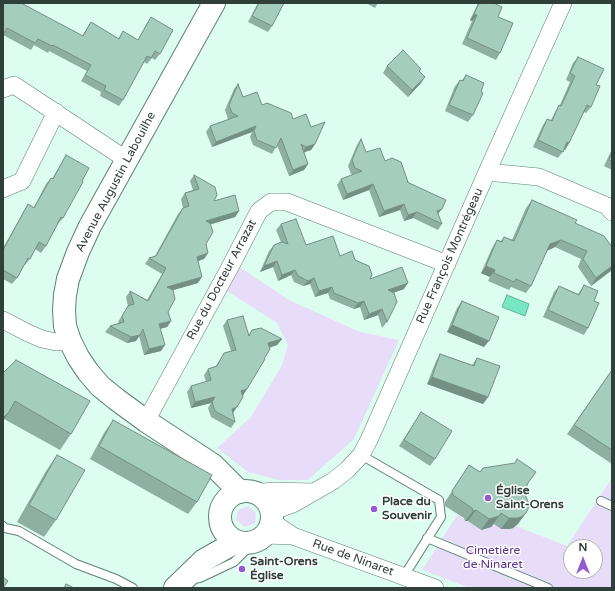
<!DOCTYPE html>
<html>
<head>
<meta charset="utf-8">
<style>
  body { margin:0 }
  #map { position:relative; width:615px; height:591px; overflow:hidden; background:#dcfdf0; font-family:"Varela Round",sans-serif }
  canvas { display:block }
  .frame { position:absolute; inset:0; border:4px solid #2f403a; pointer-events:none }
  .north { position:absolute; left:563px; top:539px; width:40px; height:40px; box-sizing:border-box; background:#fff; border:1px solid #acb3b0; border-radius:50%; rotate:0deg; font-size:11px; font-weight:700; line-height:16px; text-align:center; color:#2f403a }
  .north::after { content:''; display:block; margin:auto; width:14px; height:18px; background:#935ad2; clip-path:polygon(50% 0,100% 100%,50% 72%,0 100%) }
</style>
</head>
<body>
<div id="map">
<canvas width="615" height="591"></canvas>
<div class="frame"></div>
<div class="north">N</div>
</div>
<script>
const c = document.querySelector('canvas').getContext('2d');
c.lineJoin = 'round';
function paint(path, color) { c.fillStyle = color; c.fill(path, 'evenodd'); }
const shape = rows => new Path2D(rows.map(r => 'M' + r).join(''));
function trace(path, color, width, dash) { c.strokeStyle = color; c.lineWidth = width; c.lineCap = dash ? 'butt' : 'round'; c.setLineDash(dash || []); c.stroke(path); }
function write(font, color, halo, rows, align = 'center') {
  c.font = font + ' "Varela Round",sans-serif'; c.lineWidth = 3; c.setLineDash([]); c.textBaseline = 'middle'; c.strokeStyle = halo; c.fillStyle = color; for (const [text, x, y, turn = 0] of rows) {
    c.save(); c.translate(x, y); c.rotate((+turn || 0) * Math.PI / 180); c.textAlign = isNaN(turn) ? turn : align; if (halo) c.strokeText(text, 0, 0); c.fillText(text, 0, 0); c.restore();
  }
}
paint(shape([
  [239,267,289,300,360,332,399,340,354,439,308,480,278,480,248,472,217,448,251,417,282,365,288,345,277,323,227,291],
  [612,478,612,588,470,588,422,570,458,514,465,520,465,521,468,521,479,528,479,530,480,530,480,527,485,519,507,529,510,529,516,526,567,546],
  [571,547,595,547,595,571,571,571],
  [248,506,256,513,255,523,245,527,236,520,238,510]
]), '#e8ddf9');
const water = shape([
  [507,295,529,304,525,316,502,307,507,295]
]);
paint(water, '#77e7c3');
trace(water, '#61b59a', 1);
const lane = shape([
  [361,455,439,500,441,517,404,576],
  [601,501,612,506],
  [3,526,5,528,19,531,76,564,116,579,133,588],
  [427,538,548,588],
  [193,579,200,578,234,562,246,550,245,543]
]);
const street = shape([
  [3,89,14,85,127,160],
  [487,172,539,177,607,206,612,212],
  [3,189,22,181,56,112],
  [3,320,28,333,42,339,56,342,70,341],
  [146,421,229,269,259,211,271,202,287,202,447,264],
  [256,493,273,491,313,492],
  [271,512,295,503,333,481,347,470,361,455,369,440,487,172,563,3],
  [271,521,293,536,435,588],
  [265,535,293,536]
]);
const secondary = shape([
  [214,3,90,226,78,252,68,279,65,295,64,310,65,326,70,341,78,357,88,372,100,386,116,399,146,421,213,465,240,492],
  '220 517a26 26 0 1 1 52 0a26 26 0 1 1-52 0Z',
  [175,588,204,560,236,542]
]);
trace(lane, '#5c8274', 10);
trace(street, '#5c8274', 18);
trace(secondary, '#5c8274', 24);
trace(lane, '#fff', 8);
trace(street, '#fff', 17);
trace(secondary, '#fff', 22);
paint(shape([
  [3,3,82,36,91,22,118,39,123,31,138,40,147,23,151,17,160,54,155,60,152,58,147,64,144,62,123,100,119,106,100,96,101,92,81,81,87,71,49,51,48,53,34,45,31,50,3,35],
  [258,3,284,3,272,26,268,32,248,22],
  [366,3,378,3,375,8],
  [478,3,494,3,498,17,500,53,496,60,462,44,472,21,470,20],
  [578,57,596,85,591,107,586,113,584,112,569,143,565,150,564,150,558,158,533,147,543,125,547,119,551,120,555,112,559,105,560,105,570,82,566,80,573,63],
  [387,66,421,69,420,71,421,83,408,97,383,73],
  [466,75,481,92,473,115,468,122,445,111,455,86,460,80,462,80],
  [238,84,243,97,293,119,315,144,311,150,304,152,308,164,304,170,289,176,277,145,272,154,253,145,250,137,252,132,212,147,206,132,210,126,229,119,228,119,225,110,234,89],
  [361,139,366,152,385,161,438,214,442,224,438,230,413,218,404,221,400,210,379,217,369,190,343,200,337,185,341,179,352,175,351,174,348,166,357,145],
  [612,149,612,170,604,166],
  [66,155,82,181,63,218,58,224,46,246,41,253,35,249,30,259,25,265,24,265,17,278,12,284,3,279,3,248,24,211,28,204,34,207,46,184,51,178,52,179,62,162],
  [194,175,214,201,239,211,235,217,211,224,206,244,208,253,204,259,198,261,198,283,173,290,168,312,171,321,167,327,160,329,161,351,144,355,139,336,136,341,127,343,105,332,110,326,119,323,118,322,124,312,128,306,126,297,130,291,147,300,162,274,145,264,149,258,155,256,178,214,183,208,181,199,185,193,193,190,190,181],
  [532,200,575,223,612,270,591,286,578,267,581,259,555,247,547,251,531,286,526,293,511,287,509,290,488,281,490,277,481,273,492,248,497,240,501,241,504,237,512,240,526,208],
  [281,224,306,245,355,260,370,279,404,289,393,293,387,322,382,328,378,315,364,320,360,307,354,309,330,299,328,293,315,297,310,284,303,286,294,282,291,275,278,281,273,267,260,272,269,251,274,245,281,242,276,230],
  [584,285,594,301,588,328,584,335,543,317,554,292,559,286,578,294],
  [462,301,484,347,447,332,457,308],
  [227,320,249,335,252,330,282,339,277,345,269,348,247,389,243,396,233,413,235,422,231,428,211,417,208,408,211,403,191,408,187,392,191,386,206,382,204,375,208,369,216,366,224,353,231,351,223,326],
  [440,354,472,365,477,358,488,397,483,404,427,384,436,361],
  [612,370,612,464,567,434],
  [3,373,71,434,60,450,4,419,3,421],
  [421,412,435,459,430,466,399,446],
  [113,420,197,502,188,514,90,459,104,433],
  [57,455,56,520,44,537,17,522,46,471],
  [469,465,480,472,483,468,528,483,524,492,518,524,513,528,510,529,501,529,494,524,491,527,481,530,468,521,465,521,464,518,445,506,445,502]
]), '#8eb0a3');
paint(shape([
  [474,14,477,15,472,21,470,20],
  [425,77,421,83,408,97,412,90],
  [256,126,252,132,212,147,216,142],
  [567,142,569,143,565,150,562,149],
  [315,144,311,150,302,153,306,147],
  [308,164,304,170,289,176,293,170],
  [373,184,369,190,343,200,347,194],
  [404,204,400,210,379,217,384,211],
  [442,209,437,215,437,211],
  [239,211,235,217,202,227,206,221],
  [417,212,413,218,404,221,408,215],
  [561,240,555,247,544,252,550,244],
  [208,253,204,259,192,263,197,257],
  [277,261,273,267,260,272,264,266],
  [486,266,495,270,490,277,481,273],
  [612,266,612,270,591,286,596,278],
  [295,270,291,275,278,281,282,275],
  [202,277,198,283,163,293,167,287],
  [314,278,310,284,303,286,308,281],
  [408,283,404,289,384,296,388,290],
  [332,287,328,293,315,297,319,291],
  [364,301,360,307,354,309,358,303],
  [382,309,378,315,364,320,369,314],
  [171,321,167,327,155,330,159,324],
  [452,325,489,341,484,347,447,332],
  [140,335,136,341,127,343,131,337],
  [282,339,277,345,264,349,268,343],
  [165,345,161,351,144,355,149,349],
  [432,377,488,397,483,404,427,384],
  [247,389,243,395,237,397,241,391],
  [215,397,211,403,191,408,195,402],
  [237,407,233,413,232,409],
  [9,412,3,421,3,418],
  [476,510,468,521,465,521,473,511],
  [526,513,518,524,513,528,510,529,501,529,509,518],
  [499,516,491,527,481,530,489,519]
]), '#749085');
const building = shape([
  [3,3,21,3,83,36,91,22,119,39,123,31,138,40,151,17,173,30,160,54,155,51,151,58,147,56,123,100,104,90,106,86,85,75,91,65,53,45,52,46,38,39,35,43,7,28,4,33,3,32,3,3],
  [259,3,284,3,272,26,252,16,259,3],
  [479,3,494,3,502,7,498,17,513,23,500,53,467,38,477,15,474,14,479,3],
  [403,50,421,69,419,71,425,77,412,90,387,66,403,50],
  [578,57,604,69,596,85,600,86,591,107,587,105,569,143,567,142,563,152,538,140,547,119,552,121,559,105,561,106,575,76,570,73,578,57],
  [466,75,484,83,481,92,483,93,473,115,449,105,460,80,463,81,466,75],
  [238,84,243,97,257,92,262,105,267,103,291,113,293,119,306,114,311,127,325,122,315,144,306,147,301,144,308,164,293,170,281,138,276,148,257,140,254,131,256,126,216,142,210,126,238,116,232,113,229,105,238,84],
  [361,139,366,152,380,148,385,161,392,158,401,162,408,182,407,182,446,200,442,209,437,211,442,224,417,212,408,215,404,204,384,211,373,184,347,194,341,179,362,171,355,168,352,160,361,139],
  [612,153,612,161,609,160,612,153],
  [66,155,89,168,82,181,83,182,63,218,61,217,46,246,39,242,30,259,28,258,17,278,3,270,3,250,28,204,34,208,51,178,53,179,66,155],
  [194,175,215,187,217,195,214,201,235,195,239,211,206,221,210,223,213,232,206,244,208,253,197,257,202,277,167,287,173,290,175,299,168,312,171,321,159,324,165,345,149,349,143,329,140,335,131,337,110,326,124,322,122,316,128,306,134,304,130,291,148,301,166,268,149,258,156,256,183,208,189,206,185,193,199,189,194,175],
  [532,200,577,220,575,223,604,236,612,247,612,266,596,278,583,259,587,251,561,240,550,244,531,286,516,279,514,282,494,273,495,270,486,266,497,240,502,242,504,237,514,241,532,200],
  [296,219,306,245,333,236,340,256,352,251,355,260,369,266,372,275,370,279,402,267,408,283,388,290,394,293,397,302,387,322,382,309,369,314,364,301,358,303,334,293,332,287,319,291,314,278,308,281,298,276,295,270,282,275,277,261,264,266,274,245,282,242,288,244,281,224,296,219],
  [584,285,598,291,594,301,599,303,588,328,548,310,559,286,579,295,584,285],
  [462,301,499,317,489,341,452,325,462,301],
  [243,316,249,336,252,330,261,328,282,339,268,343,270,349,264,359,265,359,247,389,241,391,243,397,237,407,232,409,235,422,215,411,212,402,215,397,195,402,191,386,211,380,208,369,217,366,224,353,236,350,227,320,243,316],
  [440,354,474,366,477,358,500,366,488,397,432,377,440,354],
  [16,360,90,401,71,434,15,401,9,412,3,418,3,373,16,360],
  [612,370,612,450,574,425,612,370],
  [421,412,452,431,435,459,404,440,421,412],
  [113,420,212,475,197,502,99,446,113,420],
  [57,455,85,470,56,520,29,505,57,455],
  [517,459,536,472,528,483,524,492,529,504,529,507,526,513,521,517,518,518,509,518,501,513,499,516,489,519,476,510,473,511,472,508,453,495,452,491,469,465,480,472,483,468,515,463,517,459],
  [3,577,8,581,3,588,3,577],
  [66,584,74,588,64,588,66,584]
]);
paint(building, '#a5cdbe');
trace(building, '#749085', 1);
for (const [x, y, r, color] of [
  [488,498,4,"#935ad2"],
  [374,509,4,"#935ad2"],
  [242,569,4,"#935ad2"]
]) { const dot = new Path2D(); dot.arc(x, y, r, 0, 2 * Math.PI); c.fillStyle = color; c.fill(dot); trace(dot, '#fff', 1.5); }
write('12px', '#2f403a', '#fff', [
  ["Avenue Augustin Labouilhe",116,182,-62],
  ["Rue François Montrégeau",450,256,-66],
  ["Rue du Docteur Arrazat",222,280,-62],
  ["Rue de Ninaret",353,558,20]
]);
write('bold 12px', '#2f403a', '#fff', [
  ["Église",496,491],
  ["Saint-Orens",496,505],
  ["Place du",382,502],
  ["Souvenir",382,516],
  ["Saint-Orens",250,562],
  ["Église",250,576]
], 'left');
write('12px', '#5d318c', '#fff', [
  ["Cimetière",493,551],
  ["de Ninaret",493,565]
]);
</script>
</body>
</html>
